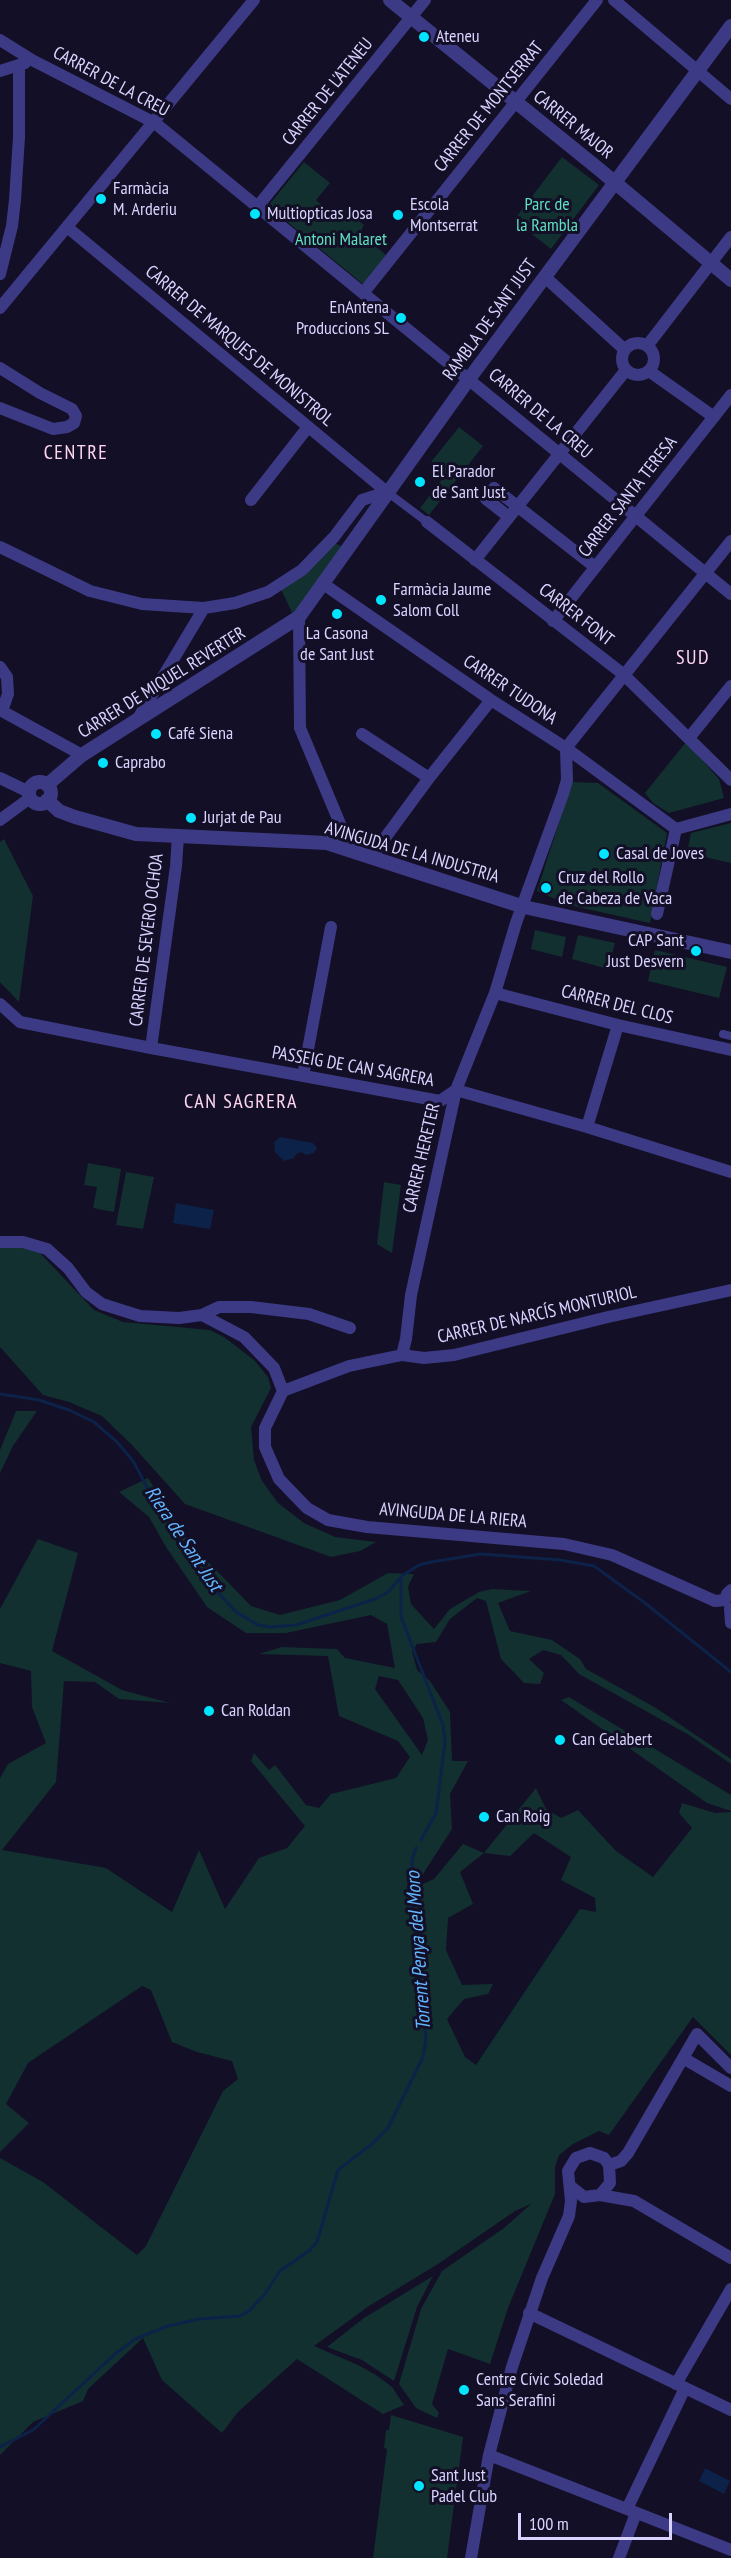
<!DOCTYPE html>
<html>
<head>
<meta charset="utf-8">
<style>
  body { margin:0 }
  #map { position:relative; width:731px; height:2558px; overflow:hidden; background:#130f26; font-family:"PT Sans Narrow",sans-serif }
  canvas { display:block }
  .scale { position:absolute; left:518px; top:2513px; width:154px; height:27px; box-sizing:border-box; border:3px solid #d9d4ff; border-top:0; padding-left:8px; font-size:18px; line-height:21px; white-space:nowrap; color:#d9d4ff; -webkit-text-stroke:4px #130f26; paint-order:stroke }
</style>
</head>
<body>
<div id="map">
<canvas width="731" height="2558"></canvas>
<div class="scale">100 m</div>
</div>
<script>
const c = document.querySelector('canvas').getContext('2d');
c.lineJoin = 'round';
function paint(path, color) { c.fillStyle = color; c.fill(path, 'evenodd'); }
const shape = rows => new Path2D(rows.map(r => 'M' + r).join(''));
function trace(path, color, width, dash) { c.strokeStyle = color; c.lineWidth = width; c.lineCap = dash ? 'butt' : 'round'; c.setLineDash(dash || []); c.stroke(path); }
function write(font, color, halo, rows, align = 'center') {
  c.font = font + ' "PT Sans Narrow",sans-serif'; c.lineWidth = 6; c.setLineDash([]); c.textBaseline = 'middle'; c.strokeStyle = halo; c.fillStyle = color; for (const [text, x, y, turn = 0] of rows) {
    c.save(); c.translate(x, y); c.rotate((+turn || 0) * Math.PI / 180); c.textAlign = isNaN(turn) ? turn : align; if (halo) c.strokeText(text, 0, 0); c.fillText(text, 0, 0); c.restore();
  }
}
paint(shape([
  [562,157,599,185,551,249,514,220],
  [304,162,330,183,316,200,337,218,344,208,364,225,360,233,386,255,364,285,268,206],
  [459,427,483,446,429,515,420,508,446,474,431,462],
  [335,543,343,547,293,615,281,589,311,568],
  [686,742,719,779,724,798,669,813,653,803,645,793],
  [572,782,598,783,667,833,650,923,569,905,537,891],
  [731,823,731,863,687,853,691,833],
  [4,839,33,896,19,1002,0,982,0,842],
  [535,930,566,937,562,957,531,949],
  [578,935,615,943,608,969,572,959],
  [655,950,727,967,719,998,648,981],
  [88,1163,121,1169,114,1212,93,1208,97,1187,84,1185],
  [126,1172,154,1177,143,1229,116,1225],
  [384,1182,401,1185,392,1253,377,1244],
  [0,1248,28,1248,40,1253,94,1310,123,1322,210,1330,224,1337,254,1360,268,1377,271,1388,251,1427,254,1460,262,1481,278,1503,304,1523,335,1537,376,1542,360,1551,331,1557,185,1504,131,1444,102,1416,69,1402,43,1395,0,1347],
  [16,1411,37,1411,13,1446,0,1473,0,1450],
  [148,1478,189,1542,251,1606,280,1615,340,1600,388,1573,414,1574,408,1587,411,1604,434,1629,450,1609,479,1592,492,1589,531,1591,498,1603,510,1631,552,1640,580,1659,586,1669,656,1708,731,1759,731,1764,689,1735,579,1674,561,1655,543,1650,529,1659,544,1673,540,1684,524,1683,501,1659,486,1601,477,1598,450,1619,436,1642,417,1644,412,1651,417,1670,430,1681,450,1712,452,1761,468,1761,450,1794,452,1829,414,1888,434,1879,463,1844,484,1853,536,1788,546,1809,561,1818,578,1810,616,1851,653,1877,692,1828,679,1813,682,1803,715,1813,731,1812,731,2055,693,2017,609,2135,599,2131,573,2144,559,2155,555,2167,555,2194,508,2308,490,2364,448,2349,432,2404,439,2413,437,2418,416,2408,399,2384,421,2309,442,2271,504,2228,531,2204,515,2211,438,2264,369,2306,314,2346,358,2365,376,2375,392,2387,404,2405,383,2414,297,2359,238,2412,222,2433,162,2380,143,2338,88,2389,83,2401,33,2422,0,2455,0,2158,43,2182,137,2255,146,2246,223,2091,238,2079,232,2061,197,2052,172,2042,151,1990,142,1986,28,2063,6,2104,29,2123,0,2152,0,1778,8,1764,46,1743,32,1707,31,1671,0,1663,0,1609,38,1539,78,1553,52,1651,122,1690,170,1703,119,1699,95,1682,64,1681,56,1782,2,1850,106,1868,172,1912,199,1850,225,1909,259,1858,287,1848,305,1826,251,1761,254,1753,269,1770,275,1765,306,1805,319,1808,331,1794,396,1778,410,1757,398,1741,339,1716,328,1656,259,1654,282,1647,337,1649,345,1658,395,1668,387,1624,371,1615,286,1633,246,1633,207,1607,166,1547,149,1517,119,1492],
  [379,1676,398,1680,423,1718,428,1740,422,1755,375,1689],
  [534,1833,571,1857,561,1880,595,1898,596,1912,580,1909,476,2065,465,2057,447,2019,464,1999,488,1994,493,1984,462,1985,446,1950,448,1918,473,1904,460,1872,484,1853,510,1856],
  [569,1697,731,1795,731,1811,707,1803,561,1700],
  [433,2276,417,2307,394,2381,362,2360,327,2347,364,2318],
  [391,2415,463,2437,447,2558,373,2558,387,2449,384,2448,386,2430,389,2430]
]), '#12302f');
paint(shape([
  [280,1137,313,1143,317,1148,314,1153,306,1155,301,1152,296,1154,294,1158,284,1161,275,1152,274,1142],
  [176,1203,214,1210,210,1229,173,1223],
  [705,2468,730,2481,724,2494,699,2481]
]), '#0c2248');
trace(shape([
  [0,1394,39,1400,69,1410,94,1422,117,1442,133,1461,147,1487,209,1583,236,1612,258,1625,270,1627,296,1625,375,1599,387,1593,403,1575,419,1565,431,1562,481,1554,560,1560,594,1566,645,1603,731,1672],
  [401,1579,401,1617,443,1725,445,1742,436,1813,421,1840],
  [0,2447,33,2430,115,2354,135,2339,168,2326,199,2319,240,2316,249,2311,264,2295,280,2271,310,2250,317,2242,338,2170,372,2144,388,2128,423,2057,426,2040,413,1911,412,1860,416,1848]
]), '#0c2248', 3);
trace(shape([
  [387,492,427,522],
  [723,1034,731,1036]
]), '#3d3a85', 8);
trace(shape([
  [614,0,731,99],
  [0,40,32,60,155,123,731,594],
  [0,71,25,63],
  [258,206,425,0],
  [67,227,387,492],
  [0,274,12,226,15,200,19,137,19,65],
  [545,277,625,350],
  [364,292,597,0],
  [0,308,254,0],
  '622 359a16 16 0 1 1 32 0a16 16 0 1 1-32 0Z',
  [647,346,731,237],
  [0,368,40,393,72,409,76,416,74,423,67,427,53,429,0,408],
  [649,371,714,417],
  [251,500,308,427],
  [509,517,486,499,494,488,595,567],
  [427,522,623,674,731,780],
  [0,547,90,591,142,604,204,608,235,603,268,592,302,570,334,537,362,500,387,492],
  [475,560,626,370],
  [322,583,491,700,566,748,676,829],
  [299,617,300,728,351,850],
  [553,621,731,395],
  [0,667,7,677,8,694,2,711],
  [0,710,82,755],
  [137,720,204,608],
  [362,734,429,778],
  [689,738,731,686],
  [566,748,731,541],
  [0,778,29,792],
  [0,820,30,798],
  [676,829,731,814],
  [371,857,429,778,491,700],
  [657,914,676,829],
  [495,993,618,1025,731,1050],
  [0,1004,20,1022,151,1048,440,1101,456,1090,587,1127,731,1172],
  [151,1048,176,866,178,836],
  [303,1076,331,927],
  [587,1127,618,1025],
  [0,1242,23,1242,47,1249,68,1268,86,1292,102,1304,140,1316,179,1318,202,1315,219,1307,251,1307,309,1314,350,1328],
  [202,1315,244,1337,274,1368,283,1391],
  [402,1355,406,1339,411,1295,456,1090,495,993,516,923,563,794,567,780,566,748],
  [283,1391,265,1428,265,1447,279,1479,307,1508,328,1520,367,1527,564,1544,612,1555,715,1601,725,1600],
  [283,1391,349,1366,402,1355,424,1358,454,1355,608,1317,731,1290],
  [725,1600,727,1594,731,1590],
  [730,1609,731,1623],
  [683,2058,731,2086],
  [609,2165,621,2161,628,2153,697,2034,731,2068],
  [600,2195,634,2201,731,2258],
  [529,2313,731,2410],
  [676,2384,731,2289],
  [489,2455,731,2550],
  [627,2509,685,2388],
  [471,2558,489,2455,512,2367,542,2278,569,2216,571,2201,568,2171,576,2158,590,2153,604,2158,609,2165,610,2183,600,2195,584,2197,570,2186],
  [619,2558,636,2513]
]), '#3d3a85', 12);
trace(shape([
  [390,0,600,170,731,280],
  '29 793a11 11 0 1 1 22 0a11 11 0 1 1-22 0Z',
  [47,785,82,755,299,617,469,379,731,26],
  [47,800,59,811,75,817,136,834,327,843,524,907,731,952]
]), '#3d3a85', 14);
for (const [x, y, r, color] of [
  [424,37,6,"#00e5ff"],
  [101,199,6,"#00e5ff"],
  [255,214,6,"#00e5ff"],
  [398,215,6,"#00e5ff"],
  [401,318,6,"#00e5ff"],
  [420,482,6,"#00e5ff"],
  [381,600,6,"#00e5ff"],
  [337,614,6,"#00e5ff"],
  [156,734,6,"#00e5ff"],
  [103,763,6,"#00e5ff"],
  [191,818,6,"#00e5ff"],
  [604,854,6,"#00e5ff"],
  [546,888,6,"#00e5ff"],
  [696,951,6,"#00e5ff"],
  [209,1711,6,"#00e5ff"],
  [560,1740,6,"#00e5ff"],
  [484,1817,6,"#00e5ff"],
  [464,2390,6,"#00e5ff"],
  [419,2486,6,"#00e5ff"]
]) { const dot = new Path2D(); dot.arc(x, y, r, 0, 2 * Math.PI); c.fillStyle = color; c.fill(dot); trace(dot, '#130f26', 2); }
write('18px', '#d9d4ff', '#130f26', [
  ["Ateneu",436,37],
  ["Farmàcia",113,189],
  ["M. Arderiu",113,210],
  ["Escola",410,205],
  ["Montserrat",410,226],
  ["Multiopticas Josa",267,214],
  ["EnAntena",389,308,"right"],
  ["Produccions SL",389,329,"right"],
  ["El Parador",432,472],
  ["de Sant Just",432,493],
  ["Farmàcia Jaume",393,590],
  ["Salom Coll",393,611],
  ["La Casona",337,634,"center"],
  ["de Sant Just",337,655,"center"],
  ["Café Siena",168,734],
  ["Caprabo",115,763],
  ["Jurjat de Pau",203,818],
  ["Casal de Joves",616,854],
  ["Cruz del Rollo",558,878],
  ["de Cabeza de Vaca",558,899],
  ["CAP Sant",684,941,"right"],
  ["Just Desvern",684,962,"right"],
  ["Can Roldan",221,1711],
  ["Can Gelabert",572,1740],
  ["Can Roig",496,1817],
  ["Centre Cívic Soledad",476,2380],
  ["Sans Serafini",476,2401],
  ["Sant Just",431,2476],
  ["Padel Club",431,2497]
], 'left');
write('18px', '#d9d4ff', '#130f26', [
  ["CARRER DE LA CREU",111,82,28],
  ["CARRER DE L'ATENEU",328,92,-51],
  ["CARRER DE MONTSERRAT",489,107,-51],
  ["CARRER MAJOR",573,125,39],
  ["RAMBLA DE SANT JUST",490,320,-54],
  ["CARRER DE MARQUES DE MONISTROL",239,346,40],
  ["CARRER DE LA CREU",540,414,40],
  ["CARRER SANTA TERESA",628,497,-52],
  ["CARRER FONT",576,615,38],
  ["CARRER DE MIQUEL REVERTER",162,683,-32],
  ["CARRER TUDONA",510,690,34],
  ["AVINGUDA DE LA INDUSTRIA",412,853,16],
  ["CARRER DE SEVERO OCHOA",147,940,-83],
  ["CARRER DEL CLOS",617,1005,14],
  ["PASSEIG DE CAN SAGRERA",353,1067,10],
  ["CARRER HERETER",422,1158,-77],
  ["CARRER DE NARCÍS MONTURIOL",537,1315,-13],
  ["AVINGUDA DE LA RIERA",453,1516,5]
]);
write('18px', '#5fe0c0', '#130f26', [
  ["Parc de",547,205],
  ["la Rambla",547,226],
  ["Antoni Malaret",341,240]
]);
c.letterSpacing = '1.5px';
write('20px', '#ffd6f0', '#130f26', [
  ["CENTRE",76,453],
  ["SUD",693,658],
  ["CAN SAGRERA",241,1102]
]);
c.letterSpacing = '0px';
write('italic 20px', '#62b6ff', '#130f26', [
  ["Riera de Sant Just",183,1539,56],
  ["Torrent Penya del Moro",419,1951,-94]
]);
</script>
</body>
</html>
